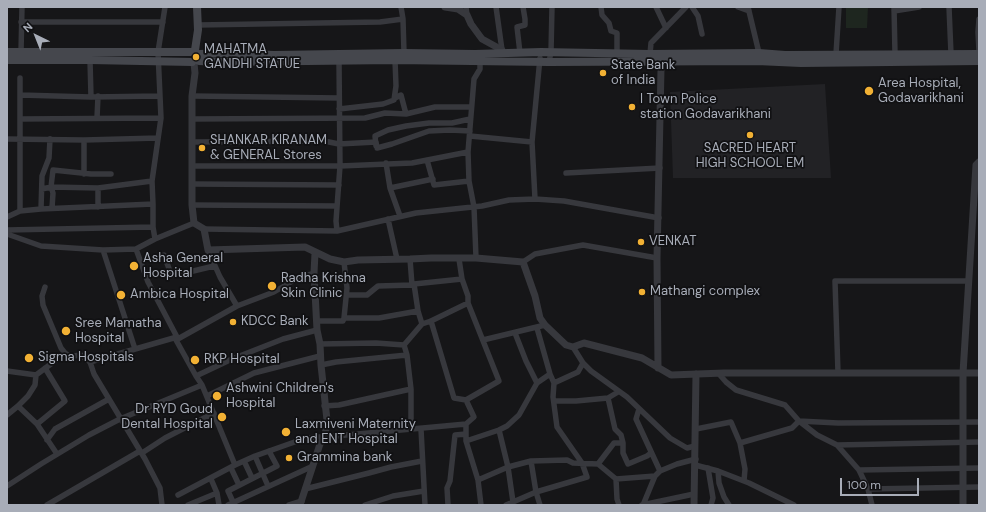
<!DOCTYPE html>
<html>
<head>
<meta charset="utf-8">
<style>
  body { margin:0 }
  #map { position:relative; width:986px; height:512px; overflow:hidden; background:#161618; font-family:"DM Sans",sans-serif }
  canvas { display:block }
  .frame { position:absolute; inset:0; border:8px solid #a8adb8; pointer-events:none }
  .north { position:absolute; left:16px; top:16px; width:40px; height:40px; -webkit-text-stroke:3px #111113; paint-order:stroke; rotate:317deg; font-size:11px; font-weight:700; line-height:16px; text-align:center; color:#a8adb8 }
  .north::after { content:''; display:block; margin:auto; width:14px; height:18px; background:#a8adb8; clip-path:polygon(50% 0,100% 100%,50% 72%,0 100%) }
  .scale { position:absolute; left:840px; top:478px; width:79px; height:18px; box-sizing:border-box; border:2px solid #a8adb8; border-top:0; padding-left:5px; font-size:12px; line-height:14px; white-space:nowrap; color:#a8adb8; -webkit-text-stroke:3px #111113; paint-order:stroke }
</style>
</head>
<body>
<div id="map">
<canvas width="986" height="512"></canvas>
<div class="frame"></div>
<div class="north">N</div>
<div class="scale">100 m</div>
</div>
<script>
const c = document.querySelector('canvas').getContext('2d');
c.lineJoin = 'round';
function paint(path, color) { c.fillStyle = color; c.fill(path, 'evenodd'); }
const shape = rows => new Path2D(rows.map(r => 'M' + r).join(''));
function trace(path, color, width, dash) { c.strokeStyle = color; c.lineWidth = width; c.lineCap = dash ? 'butt' : 'round'; c.setLineDash(dash || []); c.stroke(path); }
function write(font, color, halo, rows, align = 'center') {
  c.font = font + ' "DM Sans",sans-serif'; c.lineWidth = 3.5; c.setLineDash([]); c.textBaseline = 'middle'; c.strokeStyle = halo; c.fillStyle = color; for (const [text, x, y, turn = 0] of rows) {
    c.save(); c.translate(x, y); c.rotate((+turn || 0) * Math.PI / 180); c.textAlign = isNaN(turn) ? turn : align; if (halo) c.strokeText(text, 0, 0); c.fillText(text, 0, 0); c.restore();
  }
}
paint(shape([
  [825,84,831,178,673,178,670,92]
]), '#222225');
paint(shape([
  [846,7,868,7,867,28,846,28]
]), '#1e261f');
trace(shape([
  [401,7,403,19,404,53],
  [466,7,467,15],
  [496,7,502,50],
  [601,7,602,15,609,23,611,31,617,33,617,54],
  [656,7,666,28],
  [692,7,698,16,702,34],
  [738,7,749,11],
  [748,7,759,53],
  [894,7,895,54],
  [949,7,951,54],
  [894,11,919,7],
  [979,19,978,32,979,51],
  [21,22,163,22],
  [198,25,380,22,403,19],
  [21,52,22,7],
  [520,53,517,27,525,25,525,19,523,7],
  [650,54,651,43,686,7],
  [836,54,839,7],
  [540,58,532,142,535,199,564,201,659,218],
  [90,60,91,97],
  [549,62,551,52,552,7],
  [20,95,91,97,160,96],
  [192,96,339,98],
  [395,98,401,95,406,114],
  [339,109,383,104,394,100,396,86,395,60],
  [97,118,98,96],
  [20,119,161,118],
  [192,119,365,118,385,113,406,114,435,107,471,107],
  [470,136,532,142],
  [7,139,84,140,158,138],
  [84,140,84,174],
  [192,142,324,141,339,144,376,142,377,148,392,144,429,131,450,130,470,131],
  [376,146,375,136,388,130,406,126,429,123,452,123,470,119],
  [427,160,434,185,469,181],
  [386,163,390,188,433,179],
  [192,166,340,166,412,163,468,152],
  [566,173,660,168],
  [192,184,339,185],
  [98,188,98,207],
  [390,188,400,216],
  [42,189,51,187,98,188,152,181],
  [192,205,337,206],
  [52,208,53,193,51,187,53,170,91,174,111,174],
  [41,209,42,176,49,158,50,139],
  [20,211,41,209,153,204],
  [7,217,20,211,20,78],
  [388,219,397,259],
  [204,229,337,231,416,213,482,206,509,200,535,199],
  [7,230,153,227],
  [337,231,336,221,340,166,339,61],
  [7,234,41,246,103,250,136,249,155,239,194,223],
  [155,239,153,227,153,204,152,181,161,118,158,52,165,7],
  [136,249,148,282,177,337,176,340,196,376,202,385,235,465,255,456,303,439,315,437,325,437,466,424,466,441,478,480,481,505],
  [103,250,135,349],
  [164,255,171,274,174,275,185,273,214,266],
  [476,258,474,207,469,181,468,152,474,79,480,69,480,61],
  [344,262,347,288,344,318],
  [523,262,535,254,583,245,657,258],
  [414,284,462,279],
  [45,287,42,296,43,305,61,348,65,353,71,357],
  [346,295,367,295,378,286,412,285],
  [237,306,274,292,296,279,314,273],
  [418,311,422,324,431,321,468,303,468,296,462,279,459,259],
  [317,321,343,321,344,318,379,318,418,311,414,284,412,285,410,259],
  [431,321,454,398,466,400],
  [537,328,550,374],
  [515,333,526,361,537,383],
  [176,340,237,306,220,277,208,250],
  [483,340,545,325],
  [320,344,376,343,404,345,407,355,411,389,339,405,324,406],
  [404,345,422,324],
  [90,362,94,374,145,459,160,488,162,505],
  [583,363,591,371,627,397,670,438,687,448,695,446],
  [321,365,336,362,407,355],
  [7,371,36,375,59,358,81,355,90,362,177,337],
  [838,373,835,281,969,281],
  [719,374,726,382,736,390,785,405,799,421,792,428,740,443],
  [196,376,232,359,283,339,317,330],
  [411,389,411,428],
  [207,396,254,373,320,356],
  [608,398,615,429,621,435,623,443,623,453,628,464,647,456,651,453],
  [554,401,576,401,608,398,618,392],
  [18,406,37,424,57,454],
  [639,409,636,419,660,471,655,476,643,505],
  [7,415,18,406,28,396,35,385,36,375],
  [799,421,817,435,837,445,979,442],
  [799,421,838,423,979,422],
  [37,424,65,401,45,368],
  [466,424,474,417,466,400,499,381,468,303],
  [421,429,425,505],
  [696,429,731,422,740,443,745,469,744,481],
  [499,430,508,467,513,502,506,505],
  [47,440,55,429,109,399],
  [466,441,499,430,507,426,519,415,537,383,550,374,554,383,578,372,583,363,573,347],
  [837,445,859,470,868,489,872,505],
  [142,453,165,438,214,413],
  [255,456,268,486],
  [244,461,252,478],
  [531,461,536,492,540,505],
  [598,464,616,479],
  [695,465,718,471,749,483,794,505],
  [231,468,239,485],
  [708,468,713,498,711,505],
  [859,470,979,468],
  [660,471,677,464,696,459],
  [718,471,719,483,724,497,729,505],
  [211,479,217,493,219,505],
  [478,480,508,467,531,461,567,460,573,463,598,464,614,443,623,443],
  [7,486,41,464,89,435,120,419,202,385],
  [305,489,369,473,391,467,422,461],
  [868,489,979,487],
  [178,495,235,465],
  [233,502,228,491,277,466,269,451],
  [513,502,536,492,587,477,582,463,557,427,553,397,554,383],
  [47,505,140,451],
  [188,505,217,493],
  [228,505,313,466],
  [289,505,302,501],
  [365,505,393,496,424,491],
  [448,505,447,488,450,481,455,435,466,434],
  [619,505,617,499,616,479,655,476],
  [642,505,694,494]
]), '#37383d', 5.5);
trace(shape([
  [445,7,458,9,467,15,471,24,482,39,502,50,503,53],
  [194,63,195,73,192,96,192,205,194,223,204,229,208,250,305,247,330,259,344,262,358,260,410,259,431,258,476,258,523,262,535,296,540,318,545,325,566,345,573,347,584,343,642,358,671,375,724,373,979,373],
  [658,368,657,258,661,69,663,56],
  [300,505,320,444,325,437,327,420,321,365,320,344,317,330,314,273,315,253],
  [694,505,696,374],
  [963,505,963,373,976,165,979,162]
]), '#37383d', 7);
trace(shape([
  [195,50,198,30,197,7],
  [7,52,191,52],
  [200,54,219,53,274,55,404,53,475,54,541,52,650,54,759,53,785,55,979,54],
  [7,60,90,60,192,62],
  [199,61,219,62,395,60,549,62,757,61,801,63,979,61]
]), '#45474d', 8);
for (const [x, y, r, color] of [
  [196,57,4,"#f2b134"],
  [603,73,4,"#f2b134"],
  [869,91,5,"#f2b134"],
  [632,107,4,"#f2b134"],
  [750,135,4,"#f2b134"],
  [202,148,4,"#f2b134"],
  [641,242,4,"#f2b134"],
  [134,266,5,"#f2b134"],
  [272,286,5,"#f2b134"],
  [642,292,4,"#f2b134"],
  [121,295,5,"#f2b134"],
  [233,322,4,"#f2b134"],
  [66,331,5,"#f2b134"],
  [29,358,5,"#f2b134"],
  [195,360,5,"#f2b134"],
  [217,396,5,"#f2b134"],
  [222,417,5,"#f2b134"],
  [286,432,5,"#f2b134"],
  [289,458,4,"#f2b134"]
]) { const dot = new Path2D(); dot.arc(x, y, r, 0, 2 * Math.PI); c.fillStyle = color; c.fill(dot); trace(dot, '#111113', 1.5); }
write('13px', '#a8adb8', '#111113', [
  ["MAHATMA",204,50],
  ["GANDHI STATUE",204,65],
  ["State Bank",611,66],
  ["of India",611,81],
  ["Area Hospital,",878,84],
  ["Godavarikhani",878,99],
  ["I Town Police",640,100],
  ["station Godavarikhani",640,115],
  ["SHANKAR KIRANAM",210,141],
  ["& GENERAL Stores",210,156],
  ["SACRED HEART",750,149,"center"],
  ["HIGH SCHOOL EM",750,164,"center"],
  ["VENKAT",649,242],
  ["Asha General",143,259],
  ["Hospital",143,274],
  ["Radha Krishna",281,279],
  ["Skin Clinic",281,294],
  ["Mathangi complex",650,292],
  ["Ambica Hospital",130,295],
  ["KDCC Bank",241,322],
  ["Sree Mamatha",75,324],
  ["Hospital",75,339],
  ["Sigma Hospitals",38,358],
  ["RKP Hospital",204,360],
  ["Ashwini Children's",226,389],
  ["Hospital",226,404],
  ["Dr RYD Goud",213,410,"right"],
  ["Dental Hospital",213,425,"right"],
  ["Laxmiveni Maternity",295,425],
  ["and ENT Hospital",295,440],
  ["Grammina bank",297,458]
], 'left');
</script>
</body>
</html>
